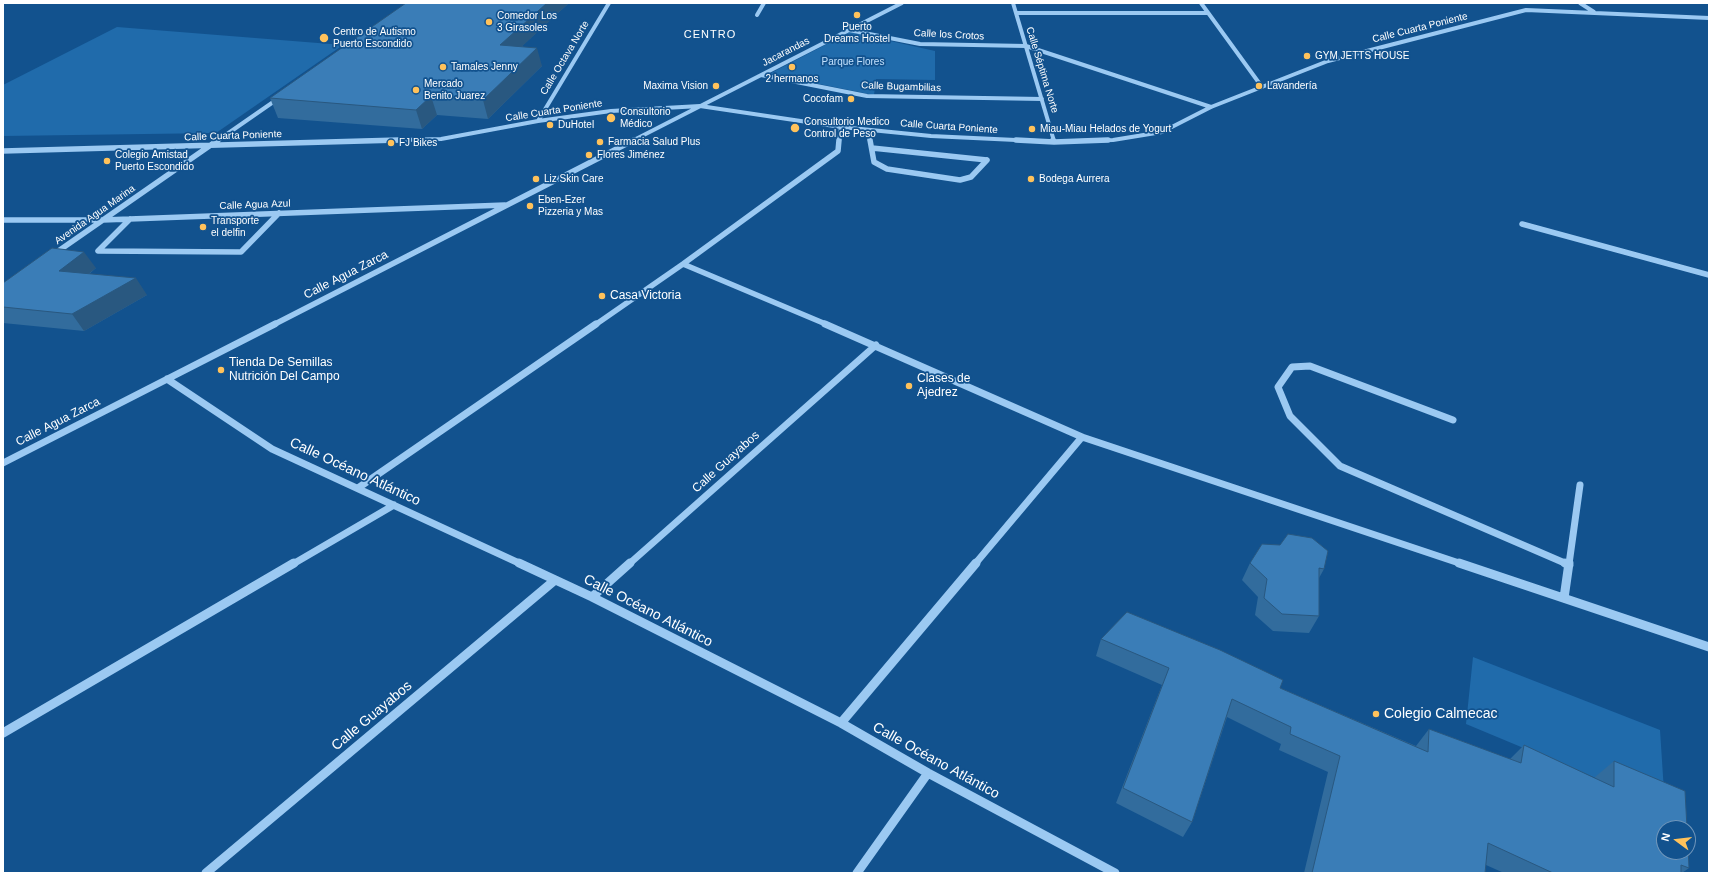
<!DOCTYPE html>
<html>
<head>
<meta charset="utf-8">
<style>
  body { margin:0 }
  #map { position:relative; width:1712px; height:876px; overflow:hidden; background:#12528e; font-family:Arial,sans-serif }
  canvas { display:block }
  .frame { position:absolute; inset:0; border:4px solid #fff; pointer-events:none }
  .north { position:absolute; left:1656px; top:820px; width:40px; height:40px; box-sizing:border-box; background:#12528e; border:1px solid #7197bb; border-radius:50%; rotate:285deg; font-size:11px; font-weight:700; line-height:16px; text-align:center; color:#fff }
  .north::after { content:''; display:block; margin:auto; width:14px; height:18px; background:#ffc25b; clip-path:polygon(50% 0,100% 100%,50% 72%,0 100%) }
</style>
</head>
<body>
<div id="map">
<canvas width="1712" height="876"></canvas>
<div class="frame"></div>
<div class="north">N</div>
</div>
<script>
const c = document.querySelector('canvas').getContext('2d');
c.lineJoin = 'round';
function paint(path, color) { c.fillStyle = color; c.fill(path, 'evenodd'); }
const shape = rows => new Path2D(rows.map(r => 'M' + r).join(''));
function trace(path, color, width, dash) { c.strokeStyle = color; c.lineWidth = width; c.lineCap = dash ? 'butt' : 'round'; c.setLineDash(dash || []); c.stroke(path); }
function write(font, color, halo, rows, align = 'center') {
  c.font = font + ' Arial,sans-serif'; c.lineWidth = 3.5; c.setLineDash([]); c.textBaseline = 'middle'; c.strokeStyle = halo; c.fillStyle = color; for (const [text, x, y, turn = 0] of rows) {
    c.save(); c.translate(x, y); c.rotate((+turn || 0) * Math.PI / 180); c.textAlign = isNaN(turn) ? turn : align; if (halo) c.strokeText(text, 0, 0); c.fillText(text, 0, 0); c.restore();
  }
}
paint(shape([
  [117,27,343,45,216,133,3,136,3,85],
  [850,32,935,51,935,80,876,79,874,95,769,74],
  [1473,657,1660,730,1665,807,1466,724]
]), '#206bab');
trace(shape([
  [1013,3,1054,141],
  [1201,3,1262,87],
  [1580,3,1594,12],
  [1016,13,1207,13],
  [757,15,764,3],
  [849,30,920,44,1026,46,1211,107],
  [761,75,867,96,1042,99],
  [538,121,609,3],
  [868,130,870,141],
  [217,141,279,98],
  [362,141,441,139,538,121,611,111,700,106,841,127,931,136,1037,141],
  [632,141,902,3],
  [839,141,841,127],
  [1079,141,1113,140,1162,132,1211,107,1328,61,1526,10,1709,18]
]), '#9bc9f2', 4);
trace(shape([
  [870,140,874,162,887,169,960,180,971,177,987,160],
  [1016,140,1054,142,1108,140],
  [1053,140,1054,142],
  [872,148,987,160],
  [3,151,399,140],
  [130,219,98,251,241,252,279,213],
  [3,220,103,220,505,205],
  [1522,224,1709,275],
  [54,254,218,140],
  [683,264,828,325],
  [273,325,634,140],
  [595,325,683,264,838,151,839,140]
]), '#9bc9f2', 5.5);
trace(shape([
  [825,324,1082,437,1462,564],
  [167,379,272,449,521,564],
  [1453,420,1310,366,1292,367,1278,387,1290,416,1340,466,1567,564],
  [3,463,275,324],
  [358,488,596,324],
  [293,564,394,505],
  [629,564,876,345],
  [975,564,1082,437],
  [1569,564,1580,485]
]), '#9bc9f2', 7);
trace(shape([
  [519,563,592,597,841,723,928,773,1115,873],
  [1459,563,1709,647],
  [1565,563,1569,565],
  [592,597,630,563],
  [1564,598,1569,563],
  [841,723,976,563],
  [3,733,294,563],
  [206,873,555,580],
  [857,873,928,773]
]), '#9bc9f2', 9);
paint(shape([
  [569,3,522,46,542,66,488,119,437,115,422,129,278,118,270,98],
  [96,268,89,274,147,295,84,331,3,323,3,283],
  [1250,563,1324,569,1319,578,1319,616,1309,633,1273,631,1255,615,1258,597,1242,580],
  [1101,639,1280,688,1416,746,1429,729,1510,759,1524,745,1595,779,1595,777,1614,761,1689,868,1682,873,1504,873,1486,865,1485,873,1304,873,1328,772,1279,750,1281,744,1227,717,1192,822,1183,837,1116,803,1162,685,1096,656]
]), '#326c9d');
paint(shape([
  [547,3,569,3,504,63,500,45],
  [537,48,542,66,488,119,483,100],
  [431,96,437,115,422,129,416,110],
  [84,252,96,268,70,288,59,271],
  [136,278,147,295,84,331,72,314]
]), '#295880');
const building = shape([
  [406,3,547,3,500,45,537,48,483,100,431,96,416,110,270,98,406,3],
  [52,248,84,252,59,271,136,278,72,314,3,307,3,283,52,248],
  [1288,534,1312,538,1328,551,1324,569,1319,568,1319,616,1282,614,1264,598,1267,579,1250,563,1262,544,1280,545,1288,534],
  [1127,612,1220,650,1283,680,1280,688,1428,752,1429,729,1521,763,1524,745,1614,787,1614,761,1685,791,1687,828,1664,828,1664,852,1688,852,1688,846,1689,868,1681,865,1681,873,1553,873,1488,843,1485,873,1312,873,1340,756,1290,734,1291,727,1232,699,1192,822,1123,788,1169,668,1101,639,1127,612]
]);
paint(building, '#3a7db7');
trace(building, '#295880', 1);
for (const [x, y, r, color] of [
  [857,15,4,"#ffc25b"],
  [489,22,4,"#ffc25b"],
  [324,38,5,"#ffc25b"],
  [1307,56,4,"#ffc25b"],
  [443,67,4,"#ffc25b"],
  [792,67,4,"#ffc25b"],
  [716,86,4,"#ffc25b"],
  [1259,86,4,"#ffc25b"],
  [416,90,4,"#ffc25b"],
  [851,99,4,"#ffc25b"],
  [611,118,5,"#ffc25b"],
  [550,125,4,"#ffc25b"],
  [795,128,5,"#ffc25b"],
  [1032,129,4,"#ffc25b"],
  [600,142,4,"#ffc25b"],
  [391,143,4,"#ffc25b"],
  [589,155,4,"#ffc25b"],
  [107,161,4,"#ffc25b"],
  [536,179,4,"#ffc25b"],
  [1031,179,4,"#ffc25b"],
  [530,206,4,"#ffc25b"],
  [203,227,4,"#ffc25b"],
  [602,296,4,"#ffc25b"],
  [221,370,4,"#ffc25b"],
  [909,386,4,"#ffc25b"],
  [1376,714,4,"#ffc25b"]
]) { const dot = new Path2D(); dot.arc(x, y, r, 0, 2 * Math.PI); c.fillStyle = color; c.fill(dot); trace(dot, '#12528e', 1.5); }
write('10px', '#fff', '#12528e', [
  ["Comedor Los",497,16],
  ["3 Girasoles",497,28],
  ["Puerto",857,27,"center"],
  ["Dreams Hostel",857,39,"center"],
  ["Centro de Autismo",333,32],
  ["Puerto Escondido",333,44],
  ["GYM JETTS HOUSE",1315,56],
  ["Tamales Jenny",451,67],
  ["2 hermanos",792,79,"center"],
  ["Mercado",424,84],
  ["Benito Juarez",424,96],
  ["Maxima Vision",708,86,"right"],
  ["Lavandería",1267,86],
  ["Cocofam",843,99,"right"],
  ["Consultorio",620,112],
  ["Médico",620,124],
  ["Consultorio Medico",804,122],
  ["Control de Peso",804,134],
  ["DuHotel",558,125],
  ["Miau-Miau Helados de Yogurt",1040,129],
  ["Farmacia Salud Plus",608,142],
  ["FJ Bikes",399,143],
  ["Colegio Amistad",115,155],
  ["Puerto Escondido",115,167],
  ["Flores Jiménez",597,155],
  ["Liz Skin Care",544,179],
  ["Bodega Aurrera",1039,179],
  ["Eben-Ezer",538,200],
  ["Pizzeria y Mas",538,212],
  ["Transporte",211,221],
  ["el delfin",211,233]
], 'left');
write('10px', '#fff', '#12528e', [
  ["Calle Cuarta Poniente",1420,28,-14],
  ["Calle los Crotos",949,35,3],
  ["Jacarandas",786,52,-27],
  ["Calle Octava Norte",565,58,-59],
  ["Calle Séptima Norte",1042,70,73],
  ["Calle Bugambilias",901,87,2],
  ["Calle Cuarta Poniente",554,111,-9],
  ["Calle Cuarta Poniente",949,127,4],
  ["Calle Cuarta Poniente",233,136,-2],
  ["Calle Agua Azul",255,205,-2],
  ["Avenida Agua Marina",95,215,-35]
]);
write('10px', '#c2e1fd', '#12528e', [
  ["Parque Flores",853,62]
]);
c.letterSpacing = '1px';
write('11px', '#fff', '#12528e', [
  ["CENTRO",710,35]
]);
c.letterSpacing = '0px';
write('12px', '#fff', '#12528e', [
  ["Calle Agua Zarca",346,275,-27],
  ["Calle Agua Zarca",58,422,-27],
  ["Calle Guayabos",726,462,-42]
]);
write('12px', '#fff', '#12528e', [
  ["Casa Victoria",610,296],
  ["Tienda De Semillas",229,363],
  ["Nutrición Del Campo",229,377],
  ["Clases de",917,379],
  ["Ajedrez",917,393]
], 'left');
write('14px', '#fff', '#12528e', [
  ["Calle Océano Atlántico",355,472,25],
  ["Calle Océano Atlántico",648,611,27],
  ["Calle Guayabos",372,716,-40],
  ["Calle Océano Atlántico",936,761,29]
]);
write('14px', '#fff', '#12528e', [
  ["Colegio Calmecac",1384,714]
], 'left');
</script>
</body>
</html>
